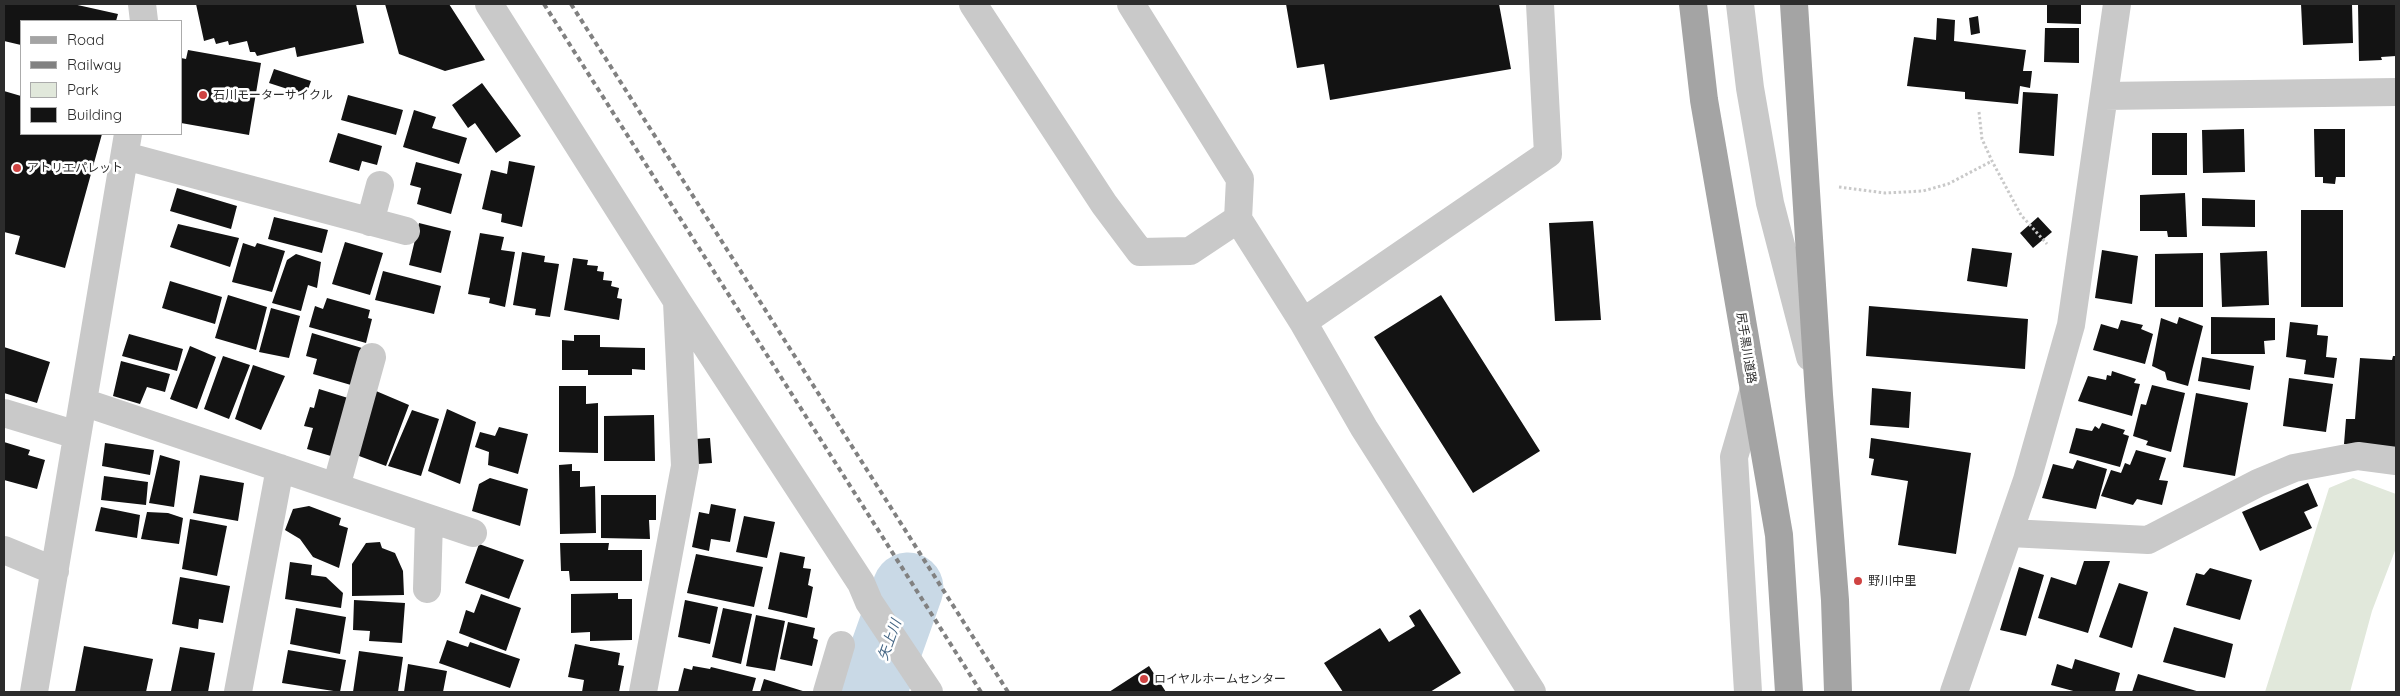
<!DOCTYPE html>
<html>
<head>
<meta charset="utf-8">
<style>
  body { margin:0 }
  #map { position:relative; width:2400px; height:696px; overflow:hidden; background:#fff; font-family:Quicksand,sans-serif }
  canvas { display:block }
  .frame { position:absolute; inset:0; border:5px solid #2c2c2c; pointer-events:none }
  .legend { position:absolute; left:20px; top:20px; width:162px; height:115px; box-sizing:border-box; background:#fff; border:1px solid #ababab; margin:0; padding:6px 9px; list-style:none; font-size:15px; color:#2c2c2c }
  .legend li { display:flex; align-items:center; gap:10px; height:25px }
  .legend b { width:25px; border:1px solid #ababab }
</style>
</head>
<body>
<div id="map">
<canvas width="2400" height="696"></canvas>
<div class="frame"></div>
<ul class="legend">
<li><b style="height:6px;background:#a4a4a4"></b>Road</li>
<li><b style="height:6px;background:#818181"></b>Railway</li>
<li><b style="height:14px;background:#e1e8db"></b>Park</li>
<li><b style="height:14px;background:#131313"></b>Building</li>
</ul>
</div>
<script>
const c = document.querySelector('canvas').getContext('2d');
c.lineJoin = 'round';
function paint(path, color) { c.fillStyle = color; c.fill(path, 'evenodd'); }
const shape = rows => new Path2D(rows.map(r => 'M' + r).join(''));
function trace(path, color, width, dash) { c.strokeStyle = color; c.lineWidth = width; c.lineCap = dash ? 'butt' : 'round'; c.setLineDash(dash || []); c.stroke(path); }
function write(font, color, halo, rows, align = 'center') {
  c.font = font + ' Quicksand,"Noto Sans JP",sans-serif'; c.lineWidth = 5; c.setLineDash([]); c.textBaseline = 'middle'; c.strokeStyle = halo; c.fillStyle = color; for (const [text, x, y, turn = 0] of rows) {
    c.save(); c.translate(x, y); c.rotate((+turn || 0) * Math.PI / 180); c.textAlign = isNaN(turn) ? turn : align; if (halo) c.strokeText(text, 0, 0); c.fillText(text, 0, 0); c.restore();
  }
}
paint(shape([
  [2353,478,2396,494,2396,548,2372,611,2350,692,2265,692,2329,488]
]), '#e1e8db');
trace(shape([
  [871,692,908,588]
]), '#c9d9e6', 71);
paint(shape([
  [4,4,73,4,118,14,116,21,21,21,21,45,4,41],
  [196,4,356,4,364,43,297,57,295,47,257,56,255,52,250,52,247,41,229,45,228,41,216,44,214,38,204,41],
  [385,4,449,4,485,60,445,71,399,54],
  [1286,4,1499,4,1511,69,1330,100,1324,64,1297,68],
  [2047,4,2081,4,2081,24,2047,23],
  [2301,4,2352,4,2353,43,2303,45],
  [2358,4,2396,4,2396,56,2381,57,2382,60,2359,61],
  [1978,16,1980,33,1971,35,1969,18],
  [1937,18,1955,20,1954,41,2026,50,2023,71,2032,71,2030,88,2020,86,2018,104,1965,99,1965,92,1907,86,1914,37,1936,40],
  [2045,28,2079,28,2079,63,2044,62],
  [188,50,261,63,249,135,181,123,181,58,186,59],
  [274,69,311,81,306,95,269,83],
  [482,83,521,136,496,153,475,123,468,128,452,105],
  [4,91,21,96,21,134,102,134,65,268,15,254,20,236,4,232],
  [2023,92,2058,94,2054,156,2019,153],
  [348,95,403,110,396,135,341,120],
  [414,110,436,117,432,128,467,138,459,164,403,147],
  [2244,129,2245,172,2203,173,2202,130],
  [2314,129,2345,129,2345,177,2336,177,2335,184,2323,183,2323,177,2315,177],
  [338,133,382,146,377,165,362,161,359,171,329,162],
  [2152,133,2187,133,2187,175,2152,175],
  [509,161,535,166,522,227,501,222,502,214,482,209,491,170,507,174],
  [416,162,462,174,451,214,417,204,421,188,410,185],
  [177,188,237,206,231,229,170,211],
  [2185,193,2187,237,2168,237,2167,231,2140,231,2140,195],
  [2202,198,2255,200,2255,227,2202,226],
  [2301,210,2343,210,2343,307,2301,307],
  [274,217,328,230,322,253,268,239],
  [2038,217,2052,232,2033,248,2020,233],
  [1593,221,1601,320,1555,321,1549,223],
  [419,223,451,231,441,273,409,265],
  [178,224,239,238,230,267,170,247],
  [480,233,504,237,501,250,515,252,505,307,489,303,490,298,468,294],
  [345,242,383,253,370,295,332,284],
  [243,243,255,247,257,243,285,251,272,292,232,282],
  [1972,248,2012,253,2007,287,1967,281],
  [2102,250,2138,256,2132,304,2095,298],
  [2267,251,2269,305,2222,307,2220,253],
  [522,252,545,256,544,262,559,264,550,317,535,315,536,309,513,305],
  [2203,253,2203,307,2155,307,2155,254],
  [296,254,321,262,317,288,308,285,301,311,272,303,287,260],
  [573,258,588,260,587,265,598,266,597,271,604,272,603,280,612,281,611,286,619,288,617,298,622,299,619,320,564,310],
  [383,271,441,286,434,314,375,300],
  [170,281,222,297,215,324,162,308],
  [228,295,267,307,256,350,215,338],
  [1441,295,1540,451,1473,493,1374,337],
  [327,298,370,310,368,318,372,319,366,343,309,327,315,306,323,309],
  [1869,306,2028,319,2025,369,1866,356],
  [271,308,300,316,289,358,259,352],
  [2179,317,2203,326,2188,386,2167,380,2165,372,2152,366,2161,318,2177,324],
  [2211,317,2275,318,2275,340,2264,341,2265,354,2211,354],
  [2121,320,2143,325,2141,329,2153,334,2145,364,2093,350,2101,324,2118,329],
  [2290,322,2318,325,2317,335,2328,336,2326,357,2337,358,2334,378,2304,374,2306,360,2286,357],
  [312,333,362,348,351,385,313,374,317,359,306,356],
  [129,334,183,349,177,371,122,356],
  [574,335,600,335,600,347,645,348,645,370,632,369,632,375,588,375,588,370,562,370,562,340,574,341],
  [190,346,216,357,197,409,170,399],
  [4,347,50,362,37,403,4,393],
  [223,356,250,365,229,419,204,409],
  [2393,356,2396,356,2396,449,2344,444,2346,419,2355,419,2360,358,2392,360],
  [2202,357,2254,366,2250,390,2198,381],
  [121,361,170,374,165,392,147,387,140,404,113,396],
  [253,365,285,376,261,430,235,419],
  [2112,371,2136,379,2134,383,2140,384,2132,416,2078,401,2088,376,2106,380,2107,375,2111,376],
  [2289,378,2333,384,2326,432,2283,426],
  [2152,385,2185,393,2171,452,2146,445,2148,441,2133,436,2141,404,2146,405],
  [559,386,586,386,586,404,598,403,598,453,559,452],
  [1872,388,1911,392,1909,428,1870,425],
  [319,389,348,398,331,456,307,449,313,428,304,426,310,407,314,408],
  [376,391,409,405,386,466,351,453],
  [2196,393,2248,403,2235,476,2183,467],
  [447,409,476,422,460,484,428,471],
  [412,410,439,419,421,476,388,466],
  [654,415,655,461,604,461,604,416],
  [2102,423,2125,430,2123,434,2129,436,2120,467,2069,453,2076,428,2092,431,2095,426,2099,429],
  [499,427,528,434,518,474,488,465,489,452,475,447,480,432,495,436],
  [710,438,712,463,698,464,696,439],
  [1871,438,1971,453,1956,554,1898,545,1908,481,1871,475,1874,459,1869,458],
  [4,442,30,450,28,455,45,460,37,489,4,480],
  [105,443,154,450,150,475,102,466],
  [2136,450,2166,458,2159,480,2168,481,2162,505,2137,499,2133,505,2101,496,2111,470,2121,473,2125,463,2130,465],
  [160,455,180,461,174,507,149,503],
  [2077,460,2107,469,2096,509,2042,498,2053,464,2073,469],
  [572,464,572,471,580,471,580,487,595,486,596,533,560,534,559,465],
  [200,475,244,483,238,521,193,513],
  [104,476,148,482,146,505,101,500],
  [490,478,528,489,520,526,472,511,479,484],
  [2308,483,2318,506,2304,512,2312,528,2260,551,2242,512],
  [601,495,656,495,656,520,649,520,650,539,601,538],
  [711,504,736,509,730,542,711,539,709,551,692,547,699,512,709,514],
  [309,506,341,518,339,525,348,528,339,568,313,557,300,539,285,530,293,509],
  [101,507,140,515,137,538,95,531],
  [147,512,168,513,183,518,179,544,141,539],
  [744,516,775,522,767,558,736,552],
  [190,519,227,526,217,576,182,569],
  [380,542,382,548,395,553,403,571,404,595,352,596,352,564,366,543],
  [560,543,609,543,608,550,642,550,642,581,570,581,569,571,561,571],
  [479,544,524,560,509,599,465,583],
  [780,552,805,557,803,568,811,569,808,585,813,587,807,618,768,609],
  [696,554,763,567,754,607,687,593],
  [2084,561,2110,561,2088,633,2038,618,2051,577,2076,585],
  [290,562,312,565,311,575,326,577,343,593,341,608,285,599],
  [2019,567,2044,575,2026,636,2000,630],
  [2210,568,2252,580,2240,620,2186,605,2196,573,2204,575],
  [180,577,230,586,223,623,199,619,198,629,172,624],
  [2119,583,2148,592,2132,648,2099,637],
  [618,593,618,599,632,599,632,640,590,641,590,632,571,633,571,594],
  [481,594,521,608,506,651,459,633,466,610,474,613],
  [354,600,405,603,402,643,369,641,370,631,353,630],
  [685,600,718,607,710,644,678,637],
  [296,608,346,617,340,654,290,644],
  [723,608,752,614,741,664,712,657],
  [1420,609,1461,673,1430,692,1343,692,1324,663,1380,628,1389,642,1415,626,1409,616],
  [756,615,785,621,775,671,746,666],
  [788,622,815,628,813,638,818,640,812,666,780,659],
  [2174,627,2233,644,2225,678,2163,662],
  [447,640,468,647,470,642,520,659,510,688,439,663],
  [575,644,620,653,618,665,624,666,619,692,582,692,584,680,568,677],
  [84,646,153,659,146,692,75,692],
  [180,647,215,653,208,692,171,691],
  [288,650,346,660,340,692,282,683],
  [359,651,403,657,398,692,353,692],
  [2075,659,2120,673,2115,692,2077,692,2051,685,2057,664,2072,669],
  [408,664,447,671,443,692,404,692],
  [693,666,710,669,711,667,756,678,752,692,678,692,684,668,692,670],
  [1149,666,1166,692,1109,692],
  [2138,674,2200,692,2132,692],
  [764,679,806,692,760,692]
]), '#131313');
trace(shape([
  [1979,112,1982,139,1992,161,2021,215,2047,244],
  [1839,187,1885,193,1923,191,1948,184,1992,161]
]), '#c9c9c9', 3, [2.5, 2.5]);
trace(shape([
  [142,4,144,21],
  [489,4,677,301,861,583,869,602,929,692],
  [973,4,1104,204,1140,252,1190,251,1238,219],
  [1131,4,1240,179,1238,219,1303,322,1364,428,1532,692],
  [1740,4,1750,88,1770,203,1810,357],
  [2104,96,2396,92],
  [125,156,406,231],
  [370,222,380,185],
  [1303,322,1548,154,1540,4],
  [83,402,473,533],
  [4,413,77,435],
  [336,487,372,357],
  [2010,533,2148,540,2258,483,2294,468,2358,456,2396,461],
  [4,550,55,571],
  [427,589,429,520],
  [34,692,128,134],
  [238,692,280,468],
  [643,692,685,466,677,302],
  [827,692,841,645],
  [1748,692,1734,457,1753,392],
  [1954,692,2027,480,2071,325,2117,4]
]), '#c9c9c9', 28);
trace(shape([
  [1693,4,1704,100,1779,535,1789,692],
  [1794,4,1819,395,1835,600,1838,692]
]), '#a4a4a4', 28);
trace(shape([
  [544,4,981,692],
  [571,4,1008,692]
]), '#818181', 4, [5, 4]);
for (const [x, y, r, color] of [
  [203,95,5,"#cf4342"],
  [17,168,5,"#cf4342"],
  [1858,581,5,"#cf4342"],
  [1144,679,5,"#cf4342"]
]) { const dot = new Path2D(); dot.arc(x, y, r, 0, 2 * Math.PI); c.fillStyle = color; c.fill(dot); trace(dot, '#fff', 2); }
write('12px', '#2c2c2c', '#fff', [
  ["石川モーターサイクル",213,95],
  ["アトリエパレット",27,168],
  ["野川中里",1868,581],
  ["ロイヤルホームセンター",1154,679]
], 'left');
write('12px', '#2c2c2c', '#fff', [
  ["尻手黒川道路",1746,348,81]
]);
write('italic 14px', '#456684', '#fff', [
  ["矢上川",890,640,-70]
]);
</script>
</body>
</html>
